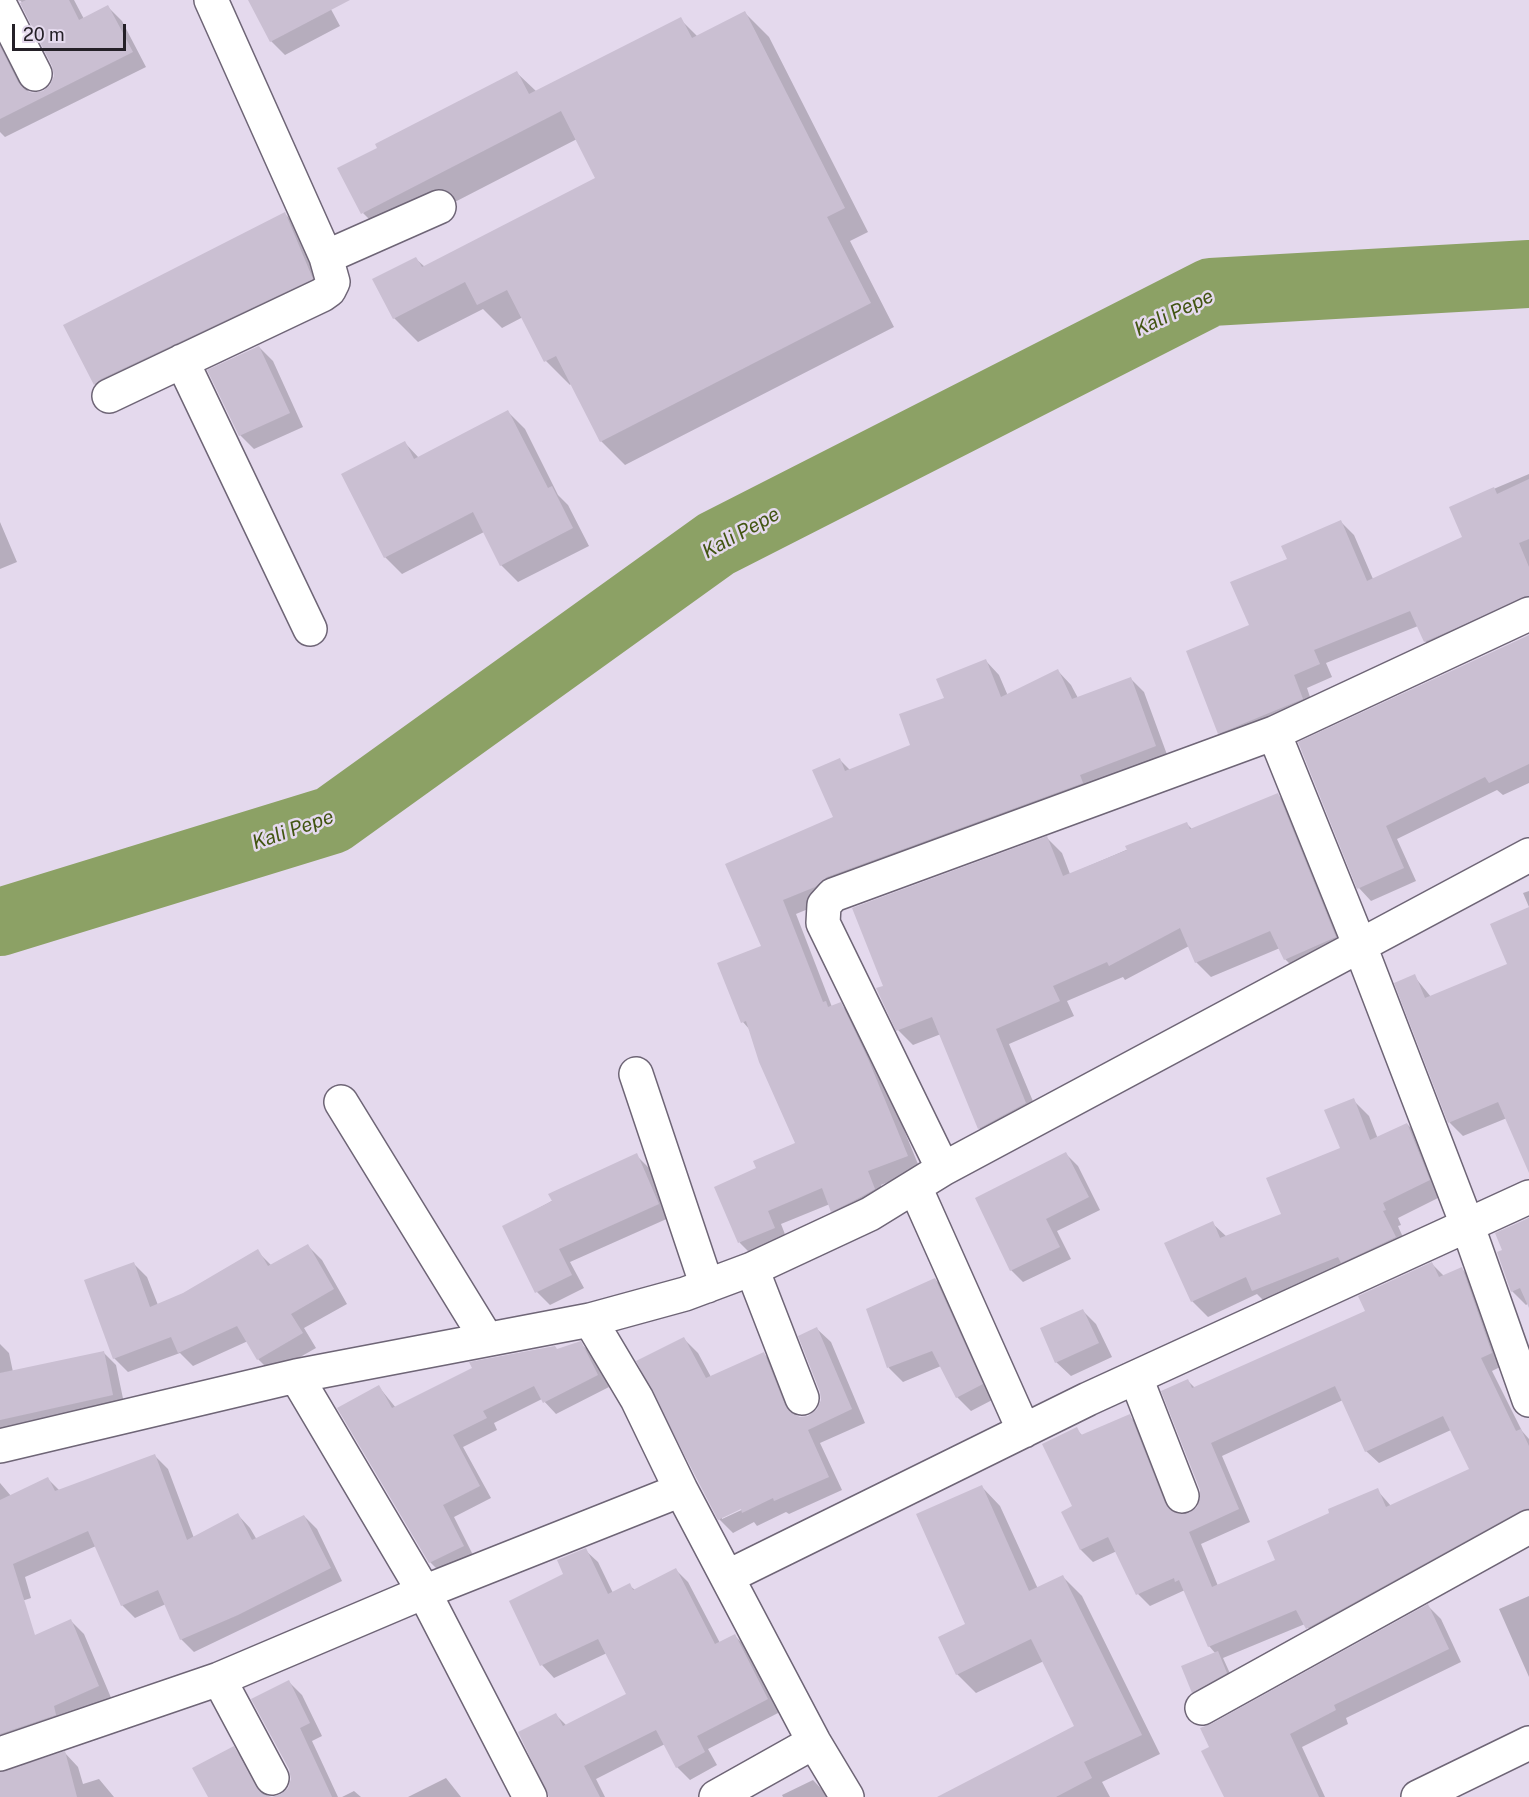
<!DOCTYPE html>
<html>
<head>
<meta charset="utf-8">
<style>
  body { margin:0 }
  #map { position:relative; width:1529px; height:1797px; overflow:hidden; background:#e4d9ed; font-family:"Public Sans",sans-serif }
  canvas { display:block }
  .scale { position:absolute; left:12px; top:24px; width:114px; height:27px; box-sizing:border-box; border:3px solid #242027; border-top:0; padding-left:8px; font-size:18px; line-height:21px; white-space:nowrap; color:#242027; -webkit-text-stroke:4px #e4d9ed; paint-order:stroke }
</style>
</head>
<body>
<div id="map">
<canvas width="1529" height="1797"></canvas>
<div class="scale">20 m</div>
</div>
<script>
const c = document.querySelector('canvas').getContext('2d');
c.lineJoin = 'round';
function paint(path, color) { c.fillStyle = color; c.fill(path, 'evenodd'); }
const shape = rows => new Path2D(rows.map(r => 'M' + r).join(''));
function trace(path, color, width, dash) { c.strokeStyle = color; c.lineWidth = width; c.lineCap = dash ? 'butt' : 'round'; c.setLineDash(dash || []); c.stroke(path); }
function write(font, color, halo, rows, align = 'center') {
  c.font = font + ' "Public Sans",sans-serif'; c.lineWidth = 5; c.setLineDash([]); c.textBaseline = 'middle'; c.strokeStyle = halo; c.fillStyle = color; for (const [text, x, y, turn = 0] of rows) {
    c.save(); c.translate(x, y); c.rotate((+turn || 0) * Math.PI / 180); c.textAlign = isNaN(turn) ? turn : align; if (halo) c.strokeText(text, 0, 0); c.fillText(text, 0, 0); c.restore();
  }
}
paint(shape([
  [17,0,74,0,84,19,108,7,122,21,146,67,5,137,0,132,0,35,29,93,44,92,52,86,55,76,53,65,21,1],
  [250,0,326,0,340,26,285,55,271,41],
  [745,13,769,37,868,232,850,241,894,327,625,465,601,441,572,383,570,385,546,361,523,317,502,328,483,309,418,342,394,318,416,259,425,267,597,178,577,139,387,237,363,213,517,73,537,92,680,19,698,37],
  [285,214,306,235,333,300,116,405,95,384,65,326],
  [259,347,273,361,303,427,254,449,240,435],
  [508,412,525,429,558,495,568,505,589,546,518,582,501,565,484,532,402,574,385,557,343,475,405,443,419,458],
  [1529,474,1529,613,1439,655,1425,641,1418,626,1326,663,1332,677,1307,688,1315,712,1233,746,1219,733,1251,626,1289,559,1341,522,1354,535,1373,579,1464,537,1451,507],
  [0,522,17,562,0,569],
  [1529,636,1529,783,1503,795,1497,790,1397,839,1416,881,1371,901,1359,888,1300,743],
  [986,661,999,675,1008,696,1058,671,1071,685,1078,698,1130,678,1144,692,1169,760,796,914,832,1007,840,1004,854,1017,882,1076,920,1169,881,1185,888,1203,845,1224,832,1211,830,1204,781,1224,788,1242,753,1256,740,1243,716,1187,758,1169,797,1144,750,1030,743,1022,763,947,727,864,835,818,840,760,850,770,912,746,946,698],
  [1278,795,1293,810,1350,952,1300,974,1285,959,1280,948,1211,977,1196,962,1189,946,1125,980,1123,977,1067,1001,1074,1016,1009,1044,1040,1118,994,1143,979,1128,941,1034,913,1045,898,1030,885,987,1047,838,1062,853,1070,874,1187,824,1193,830],
  [1529,891,1529,907,1523,893],
  [1529,909,1529,1153,1507,1118,1463,1136,1450,1123,1396,984,1414,976,1431,997,1509,964],
  [1353,1100,1369,1116,1378,1139,1407,1124,1423,1140,1444,1195,1398,1218,1401,1225,1398,1226,1410,1253,1269,1306,1257,1294,1208,1317,1192,1301,1212,1223,1227,1237,1283,1215,1341,1149],
  [1066,1154,1078,1166,1100,1210,1057,1231,1071,1259,1023,1282,1011,1270],
  [636,1155,649,1168,671,1217,570,1262,584,1288,550,1305,537,1292,504,1227],
  [1529,1218,1529,1303,1526,1305,1512,1291,1504,1251,1497,1234],
  [308,1246,322,1260,347,1304,304,1328,316,1348,272,1373,258,1359,248,1341,193,1366,180,1353,128,1372,114,1358,133,1263,147,1277,158,1305,183,1294,257,1251,272,1266],
  [1432,1264,1444,1276,1462,1269,1474,1281,1504,1365,1492,1371,1522,1431,1529,1439,1529,1524,1319,1640,1305,1624,1223,1658,1233,1680,1199,1699,1193,1692,1216,1654,1209,1646,1185,1590,1150,1606,1138,1594,1117,1551,1093,1562,1081,1550,1063,1513,1074,1507,1076,1429,1083,1436,1129,1416,1142,1428,1176,1515,1190,1515,1198,1508,1202,1500,1188,1381,1196,1389,1367,1312],
  [1343,1400,1366,1451,1379,1463,1451,1430,1471,1470,1391,1506,1377,1490,1277,1560,1218,1586,1201,1544,1250,1522,1222,1456],
  [935,1279,949,1294,996,1398,971,1411,957,1397,941,1366,903,1382,889,1368,868,1310],
  [1082,1310,1096,1324,1112,1357,1071,1376,1056,1362],
  [817,1329,831,1342,865,1423,820,1443,842,1490,789,1514,786,1512,757,1526,754,1522,733,1533,719,1519,684,1339,698,1353,711,1377,764,1354,778,1368,797,1417,800,1418,809,1417,818,1410,822,1400],
  [747,1504,748,1507,722,1519,722,1516],
  [580,1343,592,1354,609,1387,556,1414,542,1399,494,1423,497,1430,463,1447,491,1498,454,1517,474,1557,442,1574,430,1562,379,1387,396,1408],
  [0,1344,9,1353,13,1372,103,1352,116,1365,125,1408,0,1432],
  [155,1456,168,1469,194,1538,238,1515,250,1528,257,1540,304,1516,317,1529,342,1581,194,1652,181,1639,166,1604,135,1618,122,1605,96,1546,25,1577,31,1598,0,1608,0,1483,11,1496,48,1479,60,1491],
  [982,1487,1000,1506,1038,1589,1063,1577,1082,1596,1160,1754,1102,1782,1110,1797,940,1797,1076,1727,1044,1661,976,1693,957,1674,967,1624],
  [585,1550,598,1562,613,1593,629,1585,635,1590,676,1570,688,1582,720,1643,735,1636,747,1648,780,1712,708,1749,717,1765,690,1780,677,1767,665,1744,596,1779,605,1797,551,1797,556,1715,567,1726,628,1695,607,1653,554,1678,542,1665,565,1575],
  [1529,1596,1529,1677,1499,1609],
  [1428,1606,1441,1619,1461,1662,1346,1718,1348,1724,1302,1747,1325,1797,1275,1797,1212,1726],
  [71,1621,84,1634,112,1700,0,1754,0,1663],
  [289,1682,302,1695,322,1736,312,1741,338,1797,277,1797,289,1789,292,1779],
  [233,1748,246,1761,268,1797,209,1797],
  [65,1753,78,1767,83,1784,99,1779,114,1797,0,1797,0,1774],
  [446,1778,461,1797,408,1797],
  [813,1780,829,1797,783,1797,782,1795],
  [354,1791,361,1797,342,1797]
]), '#0003');
trace(shape([
  [0,922,332,820,716,544,1211,292,1529,274]
]), '#8ca165', 68);
paint(shape([
  [26,0,69,0,79,20,108,5,133,52,0,119,0,46,18,82,25,90,33,93,43,91,50,85,54,76,52,66,20,3],
  [248,0,350,0,270,42],
  [745,11,845,208,827,217,871,303,600,442,556,356,544,362,507,290,477,305,465,282,393,319,372,279,416,257,422,267,595,178,561,111,361,214,337,168,377,148,375,144,517,71,529,94,681,17,692,38],
  [285,212,313,279,101,379,94,385,63,325],
  [259,346,290,413,239,436,207,370],
  [508,410,548,488,552,486,573,528,500,566,473,512,384,558,341,474,405,441,414,459],
  [1529,479,1529,539,1519,543,1529,567,1529,596,1424,642,1410,611,1314,650,1320,664,1294,675,1303,699,1218,734,1186,651,1249,625,1230,582,1287,559,1281,546,1341,520,1367,581,1462,537,1449,507,1494,487,1497,494],
  [1529,635,1529,764,1489,783,1485,777,1386,826,1404,868,1357,889,1298,742],
  [986,659,1001,697,1058,669,1072,699,1131,677,1156,746,1080,775,1083,783,827,877,815,887,783,900,823,1002,826,1001,828,1007,841,1002,869,1061,908,1156,868,1171,875,1189,861,1197,831,1212,822,1188,768,1211,775,1228,738,1243,714,1187,756,1168,753,1161,795,1143,759,1062,746,1021,741,1023,717,963,761,946,725,864,833,817,812,770,840,758,845,771,910,745,899,714,944,698,936,679],
  [1278,793,1336,937,1284,960,1270,931,1195,963,1180,928,1109,966,1107,962,1053,986,1060,1001,996,1029,1026,1103,978,1129,932,1017,896,1031,876,988,883,986,852,908,1047,836,1063,876,1127,850,1125,846,1187,822,1190,829],
  [1529,907,1529,1173,1498,1102,1448,1123,1394,983,1415,974,1425,998,1507,964,1490,924],
  [1354,1098,1370,1140,1407,1123,1430,1180,1383,1203,1386,1210,1383,1211,1396,1237,1341,1263,1338,1257,1252,1291,1246,1277,1191,1302,1164,1243,1213,1221,1220,1238,1281,1214,1266,1178,1340,1148,1324,1110],
  [1066,1152,1089,1197,1046,1219,1060,1247,1010,1271,975,1198],
  [637,1153,659,1204,559,1249,572,1275,535,1293,502,1226,552,1201,548,1194],
  [1529,1218,1529,1308,1520,1288,1511,1292,1497,1252,1502,1250,1495,1233],
  [308,1244,334,1289,291,1314,303,1333,257,1360,237,1326,178,1353,171,1337,113,1359,84,1280,134,1262,150,1307,183,1293,258,1249,268,1266],
  [1432,1262,1439,1277,1462,1267,1492,1353,1481,1358,1516,1431,1521,1429,1529,1446,1529,1508,1520,1511,1306,1629,1296,1610,1208,1647,1179,1580,1175,1582,1174,1578,1136,1595,1108,1537,1080,1550,1061,1512,1072,1506,1042,1444,1077,1427,1081,1435,1130,1414,1165,1503,1170,1510,1179,1514,1189,1513,1197,1507,1200,1499,1200,1490,1161,1391,1188,1379,1192,1388,1365,1311,1358,1296],
  [1335,1386,1365,1452,1443,1416,1469,1469,1386,1507,1378,1488,1328,1509,1329,1513,1267,1541,1275,1560,1212,1587,1189,1532,1239,1509,1211,1443],
  [935,1278,983,1384,956,1398,932,1351,887,1368,866,1309],
  [1083,1309,1099,1343,1055,1363,1040,1328],
  [817,1327,852,1409,808,1430,829,1477,774,1501,773,1498,742,1513,741,1509,718,1520,636,1361,684,1337,706,1378,764,1352,785,1405,791,1413,800,1417,808,1416,817,1409,821,1400,820,1392,798,1336],
  [581,1341,598,1375,543,1403,534,1386,483,1411,487,1418,453,1435,480,1486,443,1505,464,1546,429,1563,337,1408,379,1385,392,1408,472,1368,469,1362,555,1346,557,1349],
  [104,1351,113,1395,0,1420,0,1373],
  [155,1454,187,1540,238,1513,252,1540,304,1515,331,1568,238,1615,180,1640,158,1590,121,1606,88,1531,13,1564,35,1635,71,1619,99,1686,54,1706,56,1715,0,1734,0,1500,48,1477,55,1491],
  [982,1485,1029,1591,1063,1575,1142,1735,1084,1762,1092,1778,1056,1797,937,1797,1074,1726,1031,1639,956,1675,938,1637,965,1624,916,1514],
  [586,1548,608,1594,630,1583,633,1590,676,1568,715,1644,735,1634,768,1699,697,1736,705,1752,676,1768,656,1730,584,1766,600,1797,549,1797,518,1732,556,1713,563,1726,626,1694,598,1639,540,1666,509,1601,563,1574,557,1560],
  [1428,1604,1449,1649,1334,1705,1336,1710,1290,1734,1319,1797,1224,1797,1201,1751,1209,1747,1200,1728,1211,1724],
  [1218,1651,1227,1673,1192,1693,1181,1666],
  [289,1680,310,1723,300,1728,332,1797,208,1797,192,1768,234,1746,262,1794,272,1797,281,1794,288,1788,291,1779,289,1769,251,1699],
  [65,1751,77,1797,0,1797,0,1772]
]), '#cabfd2');
const minor = shape([
  [0,5,35,74],
  [326,257,439,207],
  [182,361,310,629],
  [109,396,322,295,329,290,333,282,326,257,211,0],
  [1274,733,1360,946,1468,1227,1529,1400],
  [636,1074,707,1286],
  [341,1102,486,1338],
  [943,1169,823,923,824,905,833,895,1274,733,1529,614],
  [915,1187,1024,1431],
  [752,1269,802,1398],
  [590,1320,637,1399,681,1490,814,1742,847,1797],
  [296,1376,424,1592,530,1797],
  [1136,1378,1182,1496],
  [0,1446,296,1376,590,1320,685,1294,752,1269,870,1214,943,1169,1529,855],
  [727,1577,1088,1399,1529,1197],
  [219,1679,272,1778],
  [1202,1708,1529,1527],
  [0,1754,219,1679,424,1592,681,1490],
  [716,1797,814,1742]
]);
const secondary = shape([
  [1418,1797,1529,1743]
]);
trace(minor, '#6e6576', 36);
trace(secondary, '#6e6576', 36);
trace(minor, '#fff', 33);
trace(secondary, '#fff', 33);
write('italic 20px', '#425512', '#e4d9ed', [
  ["Kali Pepe",1174,313,-25],
  ["Kali Pepe",741,533,-29],
  ["Kali Pepe",293,830,-19]
]);
</script>
</body>
</html>
